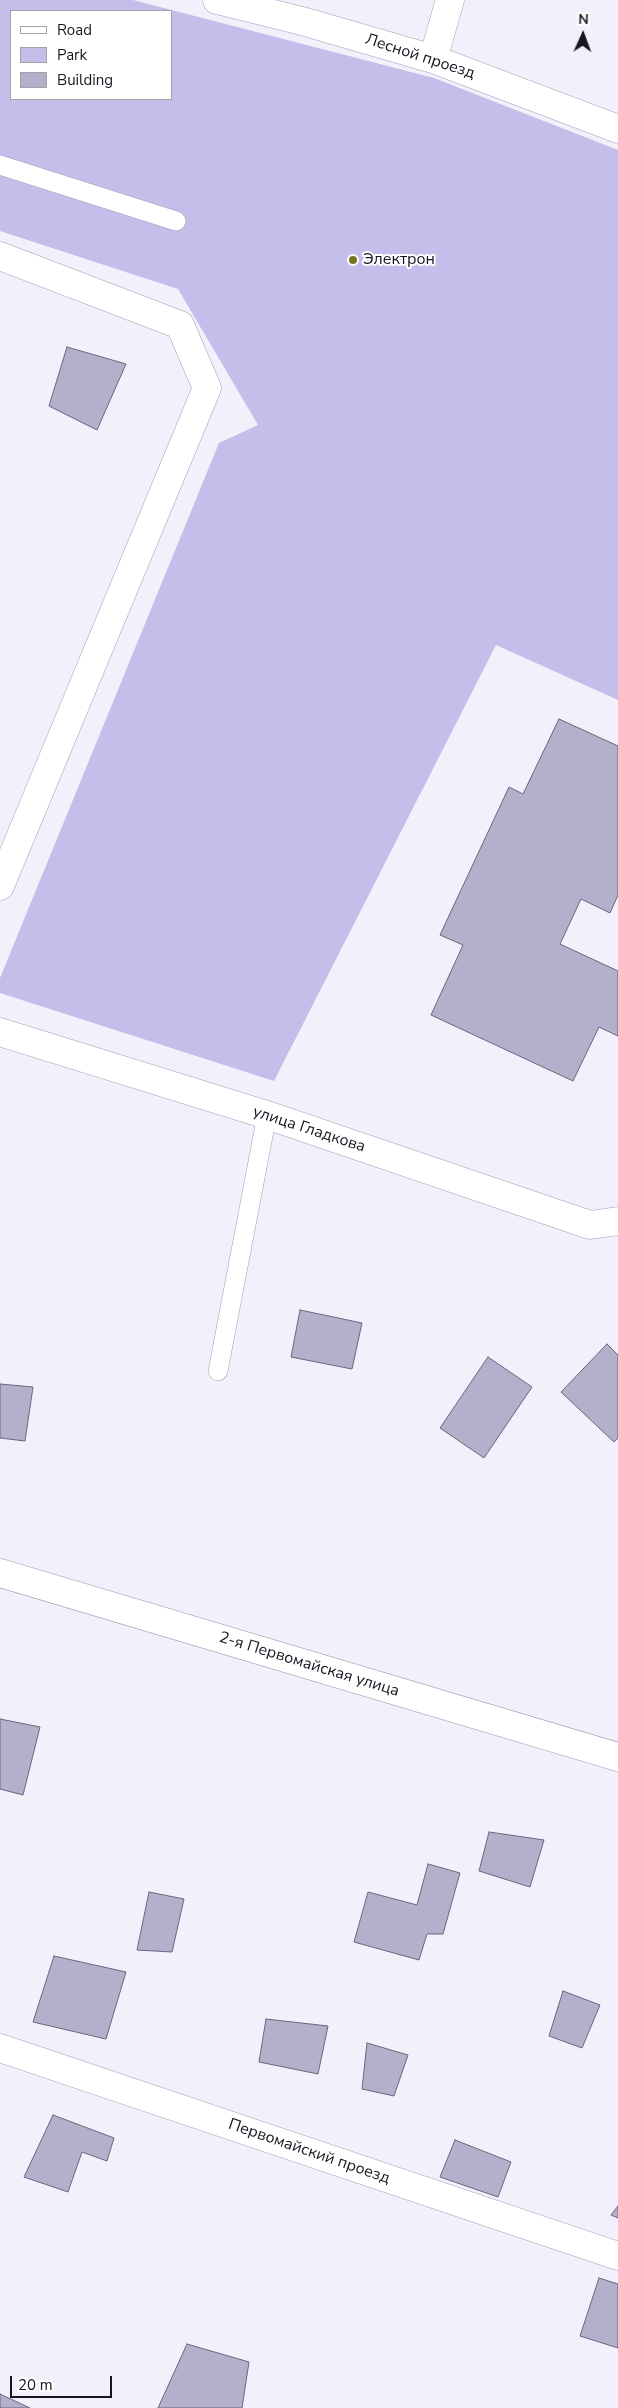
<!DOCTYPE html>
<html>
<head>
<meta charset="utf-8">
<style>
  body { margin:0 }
  #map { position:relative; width:618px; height:2408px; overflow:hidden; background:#f1f0fb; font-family:"Nunito Sans",sans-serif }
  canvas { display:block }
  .legend { position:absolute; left:10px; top:10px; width:162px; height:90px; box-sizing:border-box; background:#fff; border:1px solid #a2a1a5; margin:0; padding:6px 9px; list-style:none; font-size:15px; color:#17151f }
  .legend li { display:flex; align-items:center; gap:10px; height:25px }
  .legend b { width:25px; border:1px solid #a2a1a5 }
  .north { position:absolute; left:558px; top:10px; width:50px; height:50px; -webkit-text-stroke:4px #fff; paint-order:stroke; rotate:2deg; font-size:14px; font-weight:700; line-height:20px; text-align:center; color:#17151f }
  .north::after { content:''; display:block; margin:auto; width:18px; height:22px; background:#17151f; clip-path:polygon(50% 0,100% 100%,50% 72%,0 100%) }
  .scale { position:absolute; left:10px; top:2376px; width:102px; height:22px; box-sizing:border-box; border:2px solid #17151f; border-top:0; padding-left:6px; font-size:15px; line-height:18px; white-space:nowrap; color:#17151f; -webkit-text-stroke:4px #fff; paint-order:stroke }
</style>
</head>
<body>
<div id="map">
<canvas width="618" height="2408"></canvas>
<ul class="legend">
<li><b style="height:6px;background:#fff"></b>Road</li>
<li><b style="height:14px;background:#c4bfea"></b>Park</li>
<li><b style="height:14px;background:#b2b0ca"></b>Building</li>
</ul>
<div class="north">N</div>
<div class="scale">20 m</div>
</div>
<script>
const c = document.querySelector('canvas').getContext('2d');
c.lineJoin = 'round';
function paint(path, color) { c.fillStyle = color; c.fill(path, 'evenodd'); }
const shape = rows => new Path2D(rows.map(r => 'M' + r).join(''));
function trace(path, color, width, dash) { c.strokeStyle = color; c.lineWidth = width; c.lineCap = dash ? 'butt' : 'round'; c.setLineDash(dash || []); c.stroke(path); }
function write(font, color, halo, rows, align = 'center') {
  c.font = font + ' "Nunito Sans",sans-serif'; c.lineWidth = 4; c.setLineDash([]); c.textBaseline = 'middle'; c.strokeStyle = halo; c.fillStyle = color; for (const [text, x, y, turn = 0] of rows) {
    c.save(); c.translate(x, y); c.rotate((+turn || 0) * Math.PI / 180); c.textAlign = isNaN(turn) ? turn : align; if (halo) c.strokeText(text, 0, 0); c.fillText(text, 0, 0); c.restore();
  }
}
paint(shape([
  [0,0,133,0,434,78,618,150,618,700,496,645,274,1081,0,993,0,978,219,443,258,425,178,289,0,231],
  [11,11,171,11,171,99,11,99]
]), '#c4bfea');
const building = shape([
  [67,347,126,364,97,430,49,406,67,347],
  [559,719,618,746,618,895,610,913,581,899,560,944,618,971,618,1036,599,1027,573,1081,431,1015,463,945,440,935,509,787,523,794,559,719],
  [300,1310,362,1323,352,1369,291,1357,300,1310],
  [607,1344,618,1355,618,1438,614,1442,561,1392,607,1344],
  [488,1357,532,1387,484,1458,440,1428,488,1357],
  [0,1384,33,1387,25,1441,0,1438,0,1384],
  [0,1719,40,1727,23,1795,0,1789,0,1719],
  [489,1832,544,1840,530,1887,479,1871,489,1832],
  [428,1864,460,1873,443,1934,427,1934,419,1960,354,1942,368,1892,417,1905,428,1864],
  [149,1892,184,1899,172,1952,137,1950,149,1892],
  [54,1956,126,1972,106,2039,33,2022,54,1956],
  [563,1991,600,2005,582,2048,549,2036,563,1991],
  [266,2019,328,2026,318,2074,259,2062,266,2019],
  [367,2043,408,2055,394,2096,362,2089,367,2043],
  [53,2115,114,2138,107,2161,82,2152,68,2192,24,2177,53,2115],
  [455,2140,511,2162,498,2197,440,2177,455,2140],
  [618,2206,618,2218,611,2215,618,2206],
  [599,2278,618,2284,618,2348,580,2336,599,2278],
  [187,2344,249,2362,242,2408,158,2408,187,2344],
  [0,2394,30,2408,0,2408,0,2394]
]);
paint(building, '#b2b0ca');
trace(building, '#69667e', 1);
const lane = shape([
  [0,165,176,221],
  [218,1371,267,1115]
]);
const street = shape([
  [217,0,302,21,433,59,618,129],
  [433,59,450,0],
  [0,256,180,325,207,388,0,886],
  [0,1032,267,1115,590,1225,618,1221],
  [0,1573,618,1757],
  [0,2048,618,2256]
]);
trace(lane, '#a19eb8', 20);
trace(street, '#a19eb8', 29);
trace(lane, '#fff', 19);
trace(street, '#fff', 28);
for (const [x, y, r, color] of [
  [353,260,5,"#76781f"]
]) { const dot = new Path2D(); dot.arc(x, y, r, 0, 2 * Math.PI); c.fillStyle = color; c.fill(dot); trace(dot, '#fff', 2); }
write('16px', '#17151f', '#fff', [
  ["Лесной проезд",420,57,18],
  ["улица Гладкова",309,1130,18],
  ["2-я Первомайская улица",309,1665,17],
  ["Первомайский проезд",309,2152,19]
]);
write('16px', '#17151f', '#fff', [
  ["Электрон",363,260]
], 'left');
</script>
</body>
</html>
